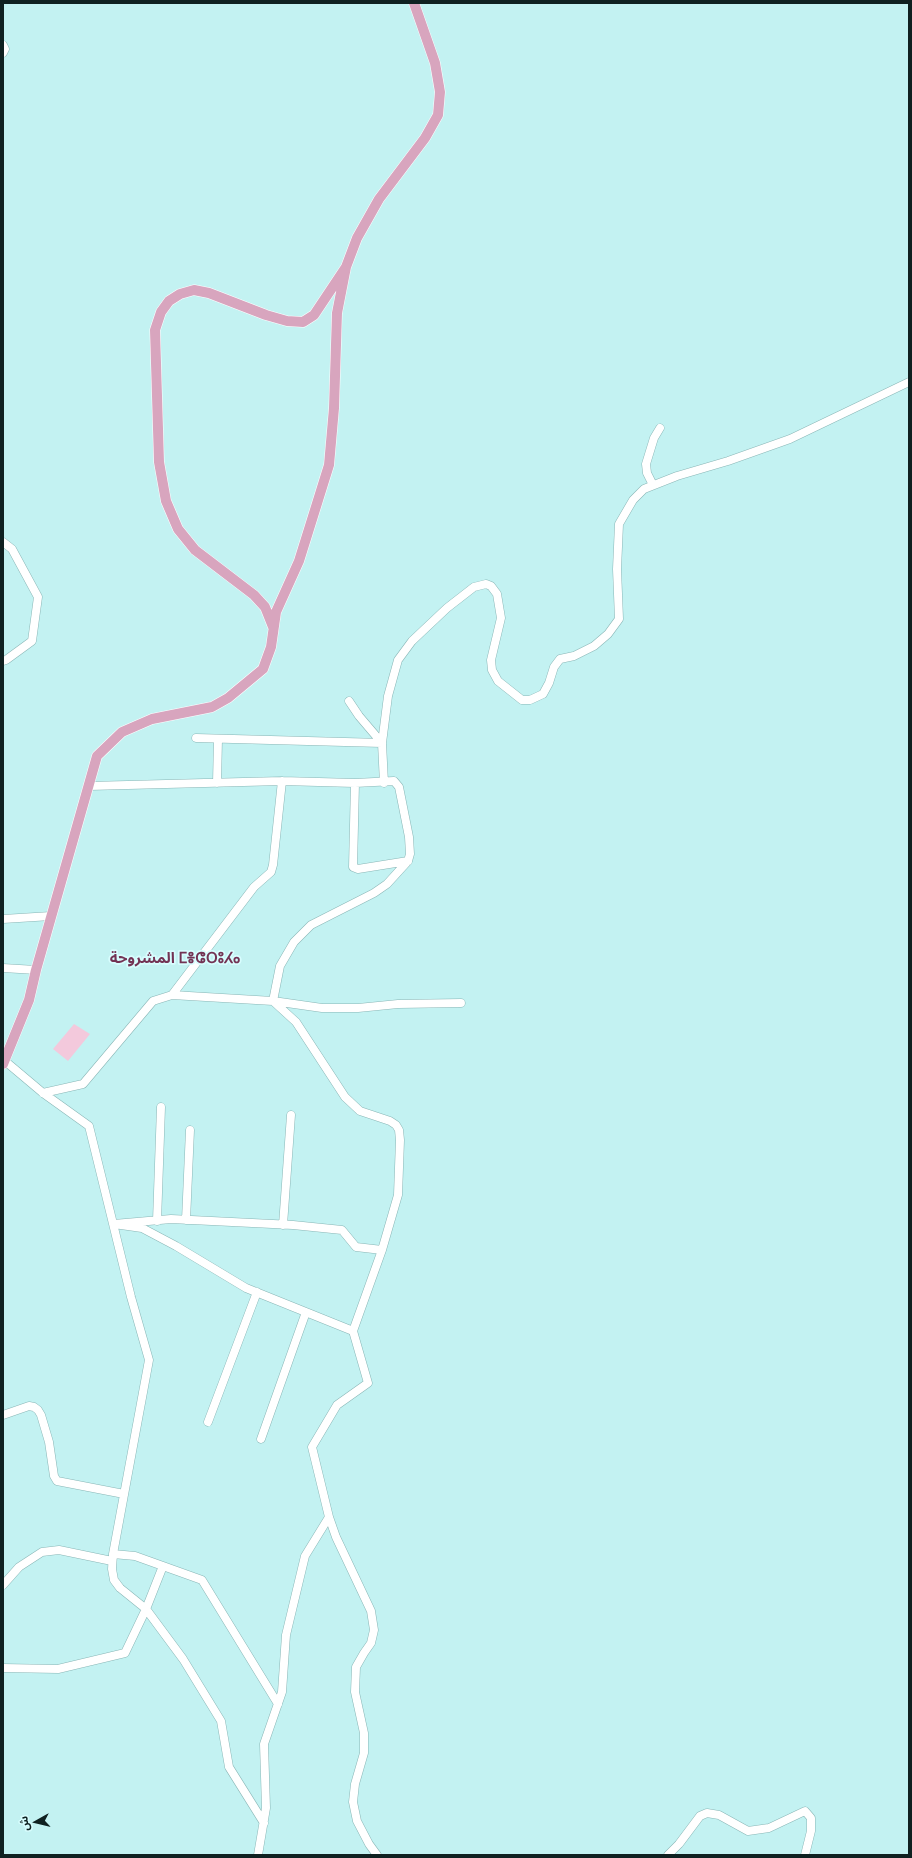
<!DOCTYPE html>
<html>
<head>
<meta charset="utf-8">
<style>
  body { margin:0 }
  #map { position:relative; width:912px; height:1858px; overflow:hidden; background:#c3f2f2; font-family:Merriweather,"Noto Sans Arabic",serif }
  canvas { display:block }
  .frame { position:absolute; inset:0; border:4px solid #0f2121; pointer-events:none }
  .north { position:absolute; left:16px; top:1802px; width:40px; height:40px; -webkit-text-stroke:3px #d8fdfe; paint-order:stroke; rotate:262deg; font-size:11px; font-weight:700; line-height:16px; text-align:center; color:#0f2121 }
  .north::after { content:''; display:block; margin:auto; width:14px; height:18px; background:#0f2121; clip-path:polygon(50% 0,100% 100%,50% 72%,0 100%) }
</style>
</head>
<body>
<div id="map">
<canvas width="912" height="1858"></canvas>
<div class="frame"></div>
<div class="north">ش</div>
</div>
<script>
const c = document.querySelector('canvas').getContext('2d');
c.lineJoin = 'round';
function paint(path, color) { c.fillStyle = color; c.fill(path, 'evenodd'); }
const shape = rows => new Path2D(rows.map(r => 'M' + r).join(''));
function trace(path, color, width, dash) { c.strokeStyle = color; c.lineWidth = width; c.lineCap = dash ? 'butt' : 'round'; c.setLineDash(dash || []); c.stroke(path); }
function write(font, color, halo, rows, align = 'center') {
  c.font = font + ' Merriweather,"Noto Sans Arabic","Noto Sans Tifinagh",serif'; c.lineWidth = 3.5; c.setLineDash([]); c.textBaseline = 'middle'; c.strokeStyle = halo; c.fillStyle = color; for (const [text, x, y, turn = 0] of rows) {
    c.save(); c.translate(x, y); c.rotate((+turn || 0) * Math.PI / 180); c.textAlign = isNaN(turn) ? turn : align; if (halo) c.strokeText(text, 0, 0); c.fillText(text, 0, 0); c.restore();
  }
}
paint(shape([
  [74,1024,90,1034,68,1061,53,1049]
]), '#f3c9dc');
const minor = shape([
  [3,45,5,49,3,53],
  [653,485,647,473,646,464,654,438,660,428],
  [3,542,12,549,38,597,32,641,6,660,3,661],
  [349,701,359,716,382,743],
  [196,738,382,743],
  [217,783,218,739],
  [355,783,353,867,358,869,408,861],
  [384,783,382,743,388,696,398,660,412,641,447,608,474,587,486,584,491,586,497,594,501,618,491,660,492,670,498,681,522,700,530,700,543,694,549,683,554,667,560,659,574,656,594,646,608,634,619,619,617,569,619,524,633,500,644,489,677,476,728,461,790,439,909,382],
  [89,786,282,781,355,783,394,781,399,787,409,837,410,854,408,861,387,884,374,893,311,925,294,942,280,966,273,1001,296,1022,345,1097,360,1111,390,1121,396,1125,399,1130,400,1140,398,1195,382,1250,353,1331],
  [3,919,51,916],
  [3,968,36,970],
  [172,995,254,887,271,872,273,865,282,781],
  [5,1061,43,1093,89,1126,131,1297,149,1360,113,1554,135,1556,202,1580,278,1704],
  [43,1093,83,1084,153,1001,172,995,273,1001,322,1008,358,1008,398,1004,461,1003],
  [186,1220,190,1130],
  [157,1221,161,1107],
  [283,1225,291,1115],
  [3,1415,29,1406,34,1407,38,1410,41,1415,49,1442,54,1476,57,1481,124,1494],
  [208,1422,257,1292],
  [261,1439,306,1312],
  [329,1517,336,1537,371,1611,374,1630,371,1643,364,1653,356,1667,355,1692,364,1733,364,1753,355,1784,353,1802,357,1821,369,1844,377,1855],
  [113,1554,112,1569,114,1580,120,1588,146,1609,183,1659,221,1721,229,1767,264,1823],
  [3,1585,19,1567,42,1552,59,1550,112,1561],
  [3,1668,58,1669,125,1653,146,1609,163,1566],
  [258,1855,266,1808,264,1744,282,1692,286,1635,305,1556,329,1517,312,1447,337,1405,368,1383,353,1331,246,1288,176,1246,142,1228,114,1224,171,1219,293,1225,342,1230,356,1247,382,1250],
  [668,1855,679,1844,700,1816,707,1813,719,1815,748,1831,769,1828,805,1811,811,1818,811,1831,805,1855]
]);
const major = shape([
  [273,627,265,607,254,595,195,550,178,529,166,501,159,462,155,330,161,312,169,301,180,294,194,290,209,293,266,315,287,321,303,322,314,315,346,267,357,238,379,199,425,138,438,115,440,92,435,63,414,3],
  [3,1064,29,1000,36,970,97,756,122,732,152,719,212,707,228,698,263,669,271,647,276,612,299,561,329,465,334,408,337,313,346,267]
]);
trace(minor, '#89b6b6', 9);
trace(major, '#fff', 11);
trace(minor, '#fff', 8);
trace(major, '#d8a5be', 10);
write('bold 15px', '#733354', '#d8fdfe', [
  ["المشروحة ⵎⴻⵛⵔⵓⵃⴰ",175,959]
]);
</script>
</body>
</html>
